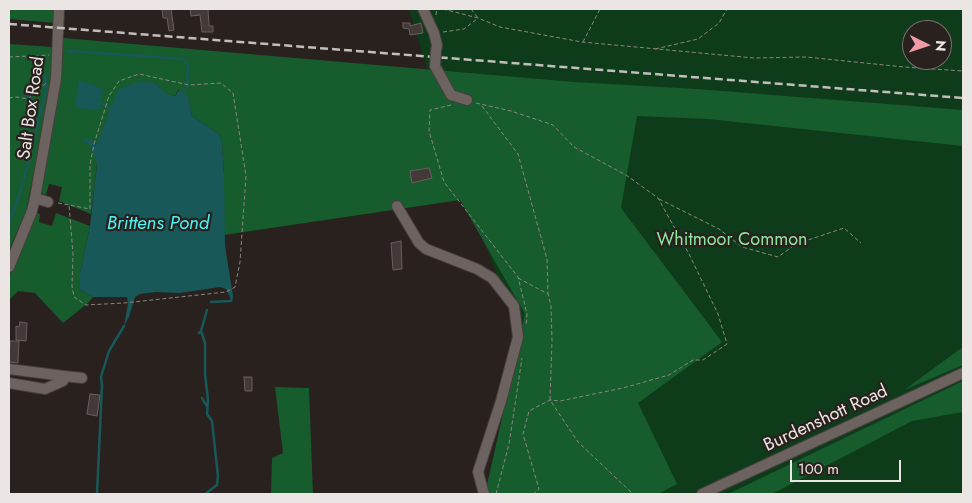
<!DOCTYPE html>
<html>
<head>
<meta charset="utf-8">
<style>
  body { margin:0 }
  #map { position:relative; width:972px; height:503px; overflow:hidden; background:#29211e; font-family:Jost,sans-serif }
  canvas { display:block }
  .frame { position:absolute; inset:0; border:10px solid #ebe5e3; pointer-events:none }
  .north { position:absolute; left:902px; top:20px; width:50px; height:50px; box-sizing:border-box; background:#29211e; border:1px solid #776f6d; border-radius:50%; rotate:94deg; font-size:14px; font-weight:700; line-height:20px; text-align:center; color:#ebe5e3 }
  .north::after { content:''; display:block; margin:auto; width:18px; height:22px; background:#f39aa7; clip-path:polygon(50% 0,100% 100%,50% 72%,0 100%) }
  .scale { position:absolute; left:790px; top:460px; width:111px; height:22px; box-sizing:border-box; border:2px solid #ebe5e3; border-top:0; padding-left:6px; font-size:15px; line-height:18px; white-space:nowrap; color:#ebe5e3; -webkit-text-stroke:4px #29211e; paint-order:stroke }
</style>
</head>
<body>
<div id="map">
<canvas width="972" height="503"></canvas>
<div class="frame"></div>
<div class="north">N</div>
<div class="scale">100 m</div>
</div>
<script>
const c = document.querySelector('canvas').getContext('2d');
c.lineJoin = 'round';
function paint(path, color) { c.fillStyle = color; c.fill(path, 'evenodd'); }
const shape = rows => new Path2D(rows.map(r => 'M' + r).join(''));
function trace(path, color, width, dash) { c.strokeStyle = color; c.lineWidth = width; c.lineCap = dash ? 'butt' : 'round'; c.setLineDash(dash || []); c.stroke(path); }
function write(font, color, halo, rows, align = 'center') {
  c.font = font + ' Jost,sans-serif'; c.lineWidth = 4.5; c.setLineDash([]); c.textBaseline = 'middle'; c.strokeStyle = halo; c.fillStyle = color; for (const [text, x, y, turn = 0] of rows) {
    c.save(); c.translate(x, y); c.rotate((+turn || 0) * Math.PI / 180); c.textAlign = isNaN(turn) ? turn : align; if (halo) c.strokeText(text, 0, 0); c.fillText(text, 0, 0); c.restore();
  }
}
paint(shape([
  [409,9,963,9,963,494,490,494,521,340,460,175],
  [912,30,942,30,942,60,912,60]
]), '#0e3c1b');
paint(shape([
  [9,9,54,9,56,23,9,19],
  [63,38,574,82,697,89,963,110,963,146,708,119,637,116,621,208,722,342,638,403,677,484,658,494,485,494,525,314,460,200,224,235,224,174,222,143,219,134,192,116,188,97,178,90,175,96,166,94,155,83,95,154,97,164,91,214,59,201,62,187,49,184,46,195,39,192,63,56],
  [9,44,53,47,50,91,26,211,9,250],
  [34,212,40,214,39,222,52,226,56,213,90,226,80,273,80,290,93,297,88,303,63,323,35,293,18,291,9,300,9,277],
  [963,347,963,365,904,390],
  [963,381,963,412,912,421,772,494,728,494],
  [275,387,309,388,313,494,271,494,272,458,283,453]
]), '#175c2c');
paint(shape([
  [79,80,103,89,99,110,75,108],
  [145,81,155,83,167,94,175,96,179,90,188,96,192,116,219,134,222,142,224,174,225,246,233,296,231,299,226,289,220,287,180,293,156,292,140,294,135,297,129,317,124,326,128,304,127,297,93,297,80,290,80,273,90,226,97,164,91,146,83,141,83,138,91,139,96,146,118,90,131,84]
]), '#185858');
trace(shape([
  [69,51,184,59,188,66,187,86,184,95],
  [25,94,41,110],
  [97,101,112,109],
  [9,222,21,190,46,91,45,74],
  [211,302,231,301,232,297],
  [201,331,205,343,205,374,208,400,207,414,212,421,218,476,217,485,205,494],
  [199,333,201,331,207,310],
  [202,398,206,405],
  [97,494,102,386,101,377,109,351,124,326]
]), '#185858', 2.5);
const building = shape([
  [162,9,171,9,174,30,169,31,167,18,163,18,162,9],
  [190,9,208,9,209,26,213,26,213,32,202,32,200,15,191,16,190,9],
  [403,23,410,23,410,26,421,23,423,33,410,35,409,29,403,28,403,23],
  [429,168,432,178,412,183,410,171,429,168],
  [401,241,402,269,393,270,391,243,401,241],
  [20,322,27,323,26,341,16,340,16,326,19,327,20,322],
  [10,341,19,341,18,363,9,362,10,341],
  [244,377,252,377,252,391,245,391,244,377],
  [90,394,100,395,97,416,87,414,90,394]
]);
paint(building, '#423938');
trace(building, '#695f5d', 1);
const minor = shape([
  [423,9,434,33,437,45,436,51],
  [435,66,451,95,467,100],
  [35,198,48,202],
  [397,206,419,243,426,249,477,269,492,278,514,306,518,337,501,401,478,472,484,494],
  [9,267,32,211,35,198,56,79,59,9],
  [9,369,64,376],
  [9,383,45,389,63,381,64,376,82,378],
  [702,494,963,373]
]);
trace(minor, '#453f3d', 12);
trace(shape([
  [443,9,478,18,500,27,582,42,754,58,806,57,904,67,963,71],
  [471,9,478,18],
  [436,15,437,9],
  [443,32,464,29,477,19],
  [583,42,600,9],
  [655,49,698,39,719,23,727,9],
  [9,57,49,55],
  [9,98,17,97,28,99,46,83],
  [476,103,511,111,553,125,574,147,626,175,658,198,689,254,718,314,727,344,703,360,693,360,669,375,623,388,560,401,550,400,529,411,523,434,539,489,533,494],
  [451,105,430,110,429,131,444,182,518,277,527,314,526,326],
  [482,106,518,154,547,259,548,294],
  [659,199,719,229,742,247,778,257,796,244,844,228,861,243],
  [58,203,69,205,90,209,90,165,94,144,109,96,119,81,139,74,189,85,221,83,233,93,246,176,240,262,235,287,226,292,124,303,86,305,74,297,72,286,73,254,69,205],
  [518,278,548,294,551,306,552,341,550,400,578,442,633,494],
  [496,494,509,444,522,358]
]), '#8c8583', 1, [4, 2.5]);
trace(minor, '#6c625f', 10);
trace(shape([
  [9,24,963,98]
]), '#c3bdbb', 2.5, [8, 4]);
const minorBridge = shape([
  [435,66,436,51]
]);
trace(minorBridge, '#453f3d', 12, []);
trace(minorBridge, '#6c625f', 10);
write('18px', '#ebe5e3', '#29211e', [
  ["Salt Box Road",32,108,-82],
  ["Burdenshott Road",826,419,-25]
]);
write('18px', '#8de89f', '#29211e', [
  ["Whitmoor Common",732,241]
]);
write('italic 19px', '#4bf3f4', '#29211e', [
  ["Brittens Pond",158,224]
]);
</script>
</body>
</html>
